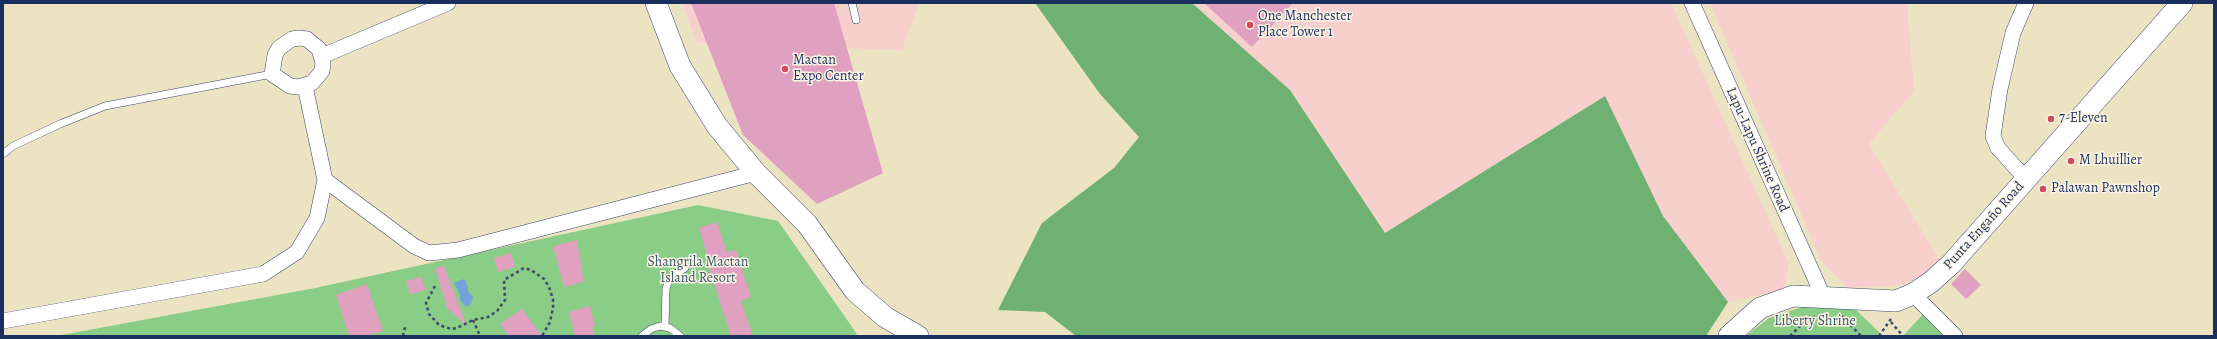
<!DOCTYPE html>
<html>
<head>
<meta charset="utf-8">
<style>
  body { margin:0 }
  #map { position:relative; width:2217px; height:339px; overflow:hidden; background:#ece3c3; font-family:Alegreya,serif }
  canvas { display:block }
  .frame { position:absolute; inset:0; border:4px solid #1b2f5e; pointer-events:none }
</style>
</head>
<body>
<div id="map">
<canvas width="2217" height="339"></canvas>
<div class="frame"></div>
</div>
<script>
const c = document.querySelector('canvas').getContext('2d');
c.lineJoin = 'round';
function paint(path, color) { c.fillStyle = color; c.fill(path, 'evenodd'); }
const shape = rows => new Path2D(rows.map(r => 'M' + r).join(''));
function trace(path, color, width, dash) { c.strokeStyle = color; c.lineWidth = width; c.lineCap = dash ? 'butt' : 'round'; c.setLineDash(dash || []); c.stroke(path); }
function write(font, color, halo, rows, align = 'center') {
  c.font = font + ' Alegreya,serif'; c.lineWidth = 3; c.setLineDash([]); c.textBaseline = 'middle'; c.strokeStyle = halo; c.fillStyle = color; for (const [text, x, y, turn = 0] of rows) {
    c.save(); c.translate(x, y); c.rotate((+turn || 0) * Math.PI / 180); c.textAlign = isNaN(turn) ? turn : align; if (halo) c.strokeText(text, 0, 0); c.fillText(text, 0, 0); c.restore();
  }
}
paint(shape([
  [682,3,919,3,902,50,697,43],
  [1192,3,1671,3,1789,264,1784,290,1728,302,1663,216,1604,96,1385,233,1290,90],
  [1710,3,1907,3,1914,91,1869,144,1942,264,1904,285,1848,288,1822,262]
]), '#f7d0cd');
paint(shape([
  [698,205,778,221,857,334,851,336,56,336,315,288],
  [1802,307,1853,307,1883,336,1746,336,1769,318],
  [1925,312,1947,336,1903,336]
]), '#8acd86');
paint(shape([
  [1035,3,1192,3,1290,90,1385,233,1605,96,1663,216,1728,302,1706,336,1076,336,1045,312,998,310,1042,223,1114,168,1139,137,1100,94]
]), '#6fb073');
paint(shape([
  [464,279,468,287,468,291,473,297,471,304,466,307,460,300,460,295,454,283]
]), '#73a2dc');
paint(shape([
  [691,3,834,3,883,173,817,204,743,135],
  [1204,3,1293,3,1252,47],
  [717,222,727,252,736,250,751,297,741,301,753,336,731,336,706,259,708,259,699,228],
  [577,240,584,282,564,287,553,246],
  [511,253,515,267,498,272,494,258],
  [444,266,467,326,447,308,435,268],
  [1965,269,1981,285,1966,299,1951,284],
  [421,277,426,290,410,294,406,281],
  [367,284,383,331,365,336,349,336,336,295],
  [590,306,595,326,592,327,594,336,575,336,569,312],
  [522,309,542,336,508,336,500,324]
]), '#e0a0c0');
const lane = shape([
  [852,3,856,20],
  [3,154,13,146,60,124,105,106,272,74],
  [665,326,666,289,668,282,672,276,685,268],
  [642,336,651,329,660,326,670,328,680,336]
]);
const street = shape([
  [1692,3,1823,296],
  [2026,3,2013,33,2000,89,1993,136,1998,148,2026,179],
  [299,38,307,39,319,49,323,63,322,71,312,83,298,87,290,86,272,74,275,55,279,48,292,39,299,38],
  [322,56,448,3],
  [325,180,414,246,429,253,458,250,756,173],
  [1913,294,1955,336],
  [3,321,263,274,297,252,317,218,325,180,305,86]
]);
const secondary = shape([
  [656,3,680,66,717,126,756,173,807,224,855,291,885,317,918,336],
  [1729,336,1760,308,1793,296,1896,301,1913,294,1931,282,1951,264,2182,3]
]);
trace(lane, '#3a4a6d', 8);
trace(street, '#3a4a6d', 16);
trace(secondary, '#3a4a6d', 22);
trace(shape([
  [435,286,426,303,429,314,439,325,451,329,457,328,473,320,488,317,497,311,505,300,504,280,524,268,531,270,544,279,549,287,553,299,553,308,550,322,542,336],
  [1842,316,1861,336],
  [473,320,480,336],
  [1891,322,1903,336],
  [403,336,405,327],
  [1790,336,1809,317,1817,317],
  [1879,336,1891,319]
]), '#3a4a6d', 2.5, [3, 3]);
trace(lane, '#fff', 7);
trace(street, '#fff', 15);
trace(secondary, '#fff', 21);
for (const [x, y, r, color] of [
  [1250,25,4,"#d1495b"],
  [785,69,4,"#d1495b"],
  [2051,119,4,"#d1495b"],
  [2071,161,4,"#d1495b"],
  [2043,189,4,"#d1495b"]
]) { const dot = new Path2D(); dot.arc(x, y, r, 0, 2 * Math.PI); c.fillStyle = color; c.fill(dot); trace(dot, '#fcf5e5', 1.5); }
write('14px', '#1b2f5e', '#fcf5e5', [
  ["One Manchester",1258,17],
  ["Place Tower 1",1258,33],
  ["Mactan",793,61],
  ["Expo Center",793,77],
  ["7-Eleven",2059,119],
  ["M Lhuillier",2079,161],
  ["Palawan Pawnshop",2051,189]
], 'left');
write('14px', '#1b2f5e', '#fcf5e5', [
  ["Lapu-Lapu Shrine Road",1757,150,66],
  ["Punta Engaño Road",1984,226,-48]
]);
write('14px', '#375668', '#fcf5e5', [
  ["Shangrila Mactan",698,263],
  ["Island Resort",698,279],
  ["Liberty Shrine",1815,322]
]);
</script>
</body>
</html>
